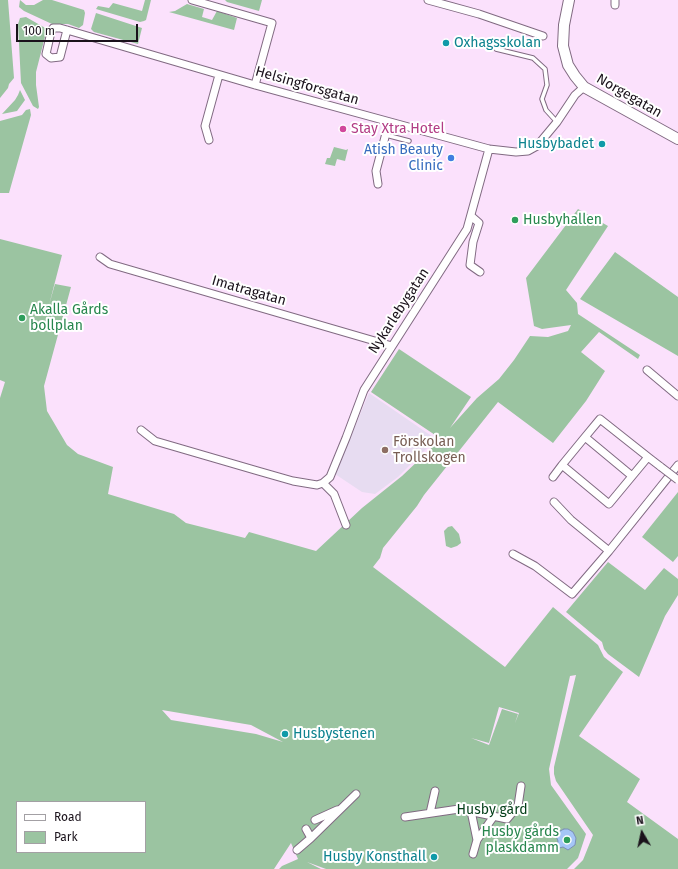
<!DOCTYPE html>
<html>
<head>
<meta charset="utf-8">
<style>
  body { margin:0 }
  #map { position:relative; width:678px; height:869px; overflow:hidden; background:#fbe1fc; font-family:"Fira Sans",sans-serif }
  canvas { display:block }
  .legend { position:absolute; left:16px; top:801px; width:130px; height:52px; box-sizing:border-box; background:#fff; border:1px solid #a3a0a4; margin:0; padding:5px 7px; list-style:none; font-size:12px; color:#1a121b }
  .legend li { display:flex; align-items:center; gap:8px; height:20px }
  .legend b { width:20px; border:1px solid #a3a0a4 }
  .north { position:absolute; left:622px; top:813px; width:40px; height:40px; -webkit-text-stroke:3px #fff; paint-order:stroke; rotate:351deg; font-size:11px; font-weight:700; line-height:16px; text-align:center; color:#1a121b }
  .north::after { content:''; display:block; margin:auto; width:14px; height:18px; background:#1a121b; clip-path:polygon(50% 0,100% 100%,50% 72%,0 100%) }
  .scale { position:absolute; left:16px; top:24px; width:122px; height:18px; box-sizing:border-box; border:2px solid #1a121b; border-top:0; padding-left:5px; font-size:12px; line-height:14px; white-space:nowrap; color:#1a121b; -webkit-text-stroke:3px #fff; paint-order:stroke }
</style>
</head>
<body>
<div id="map">
<canvas width="678" height="869"></canvas>
<ul class="legend">
<li><b style="height:5px;background:#fff"></b>Road</li>
<li><b style="height:11px;background:#9bc4a1"></b>Park</li>
</ul>
<div class="north">N</div>
<div class="scale">100 m</div>
</div>
<script>
const c = document.querySelector('canvas').getContext('2d');
c.lineJoin = 'round';
function paint(path, color) { c.fillStyle = color; c.fill(path, 'evenodd'); }
const shape = rows => new Path2D(rows.map(r => 'M' + r).join(''));
function trace(path, color, width, dash) { c.strokeStyle = color; c.lineWidth = width; c.lineCap = dash ? 'butt' : 'round'; c.setLineDash(dash || []); c.stroke(path); }
function write(font, color, halo, rows, align = 'center') {
  c.font = font + ' "Fira Sans",sans-serif'; c.lineWidth = 4; c.setLineDash([]); c.textBaseline = 'middle'; c.strokeStyle = halo; c.fillStyle = color; for (const [text, x, y, turn = 0] of rows) {
    c.save(); c.translate(x, y); c.rotate((+turn || 0) * Math.PI / 180); c.textAlign = isNaN(turn) ? turn : align; if (halo) c.strokeText(text, 0, 0); c.fillText(text, 0, 0); c.restore();
  }
}
paint(shape([
  [369,393,436,439,398,477,375,494,362,492,335,474]
]), '#e7dcf1');
paint(shape([
  [0,0,8,0,14,78,9,84,8,88,0,98],
  [20,0,26,5,34,5,43,0,52,0,84,10,85,13,83,25,79,28,68,24,52,24,24,11,19,7],
  [145,0,151,0,146,20,144,21,140,22,96,9,98,6,109,8,113,3,142,11],
  [225,0,262,0,259,11,227,2],
  [187,4,204,9,202,17,212,20,217,11,237,18,234,30,169,12,175,11],
  [96,13,142,28,138,44,94,32,91,29],
  [26,17,47,29,36,72,36,85,39,107,38,109,33,106,21,83,18,24,20,18],
  [20,90,25,100,17,111,2,114,15,100,18,95],
  [30,109,31,115,9,193,0,193,0,121,22,115,26,110],
  [334,147,346,150,348,149,345,161,337,159,335,166,325,164,327,158,330,158],
  [578,209,608,226,566,290,577,303,578,314,640,355,638,359,599,332,581,352,605,371,586,401,553,443,498,402,424,495,417,506,383,548,380,558,373,567,505,667,553,607,598,645,604,657,623,672,579,736,640,779,627,802,678,839,678,869,574,869,583,860,593,835,556,781,554,774,554,767,576,675,570,676,549,769,551,785,586,834,578,858,567,869,326,869,307,862,321,869,279,869,282,866,298,859,291,843,274,869,0,869,0,398,5,382,0,380,0,239,62,255,49,305,55,284,71,287,44,386,47,411,67,445,78,454,113,467,108,494,174,514,186,523,245,538,249,532,316,551,362,508,402,476,441,439,371,392,399,349,471,397,450,428,477,398,499,379,514,360,530,336,548,337,568,331,571,325,542,329,534,326,526,278],
  [499,707,519,713,515,723,518,714,502,709,489,745,471,738,489,743],
  [162,710,251,725,283,742,256,734,171,720],
  [17,802,145,802,145,852,17,852],
  [615,252,678,297,678,356,580,299],
  [678,492,678,556,673,562,642,537],
  [452,526,459,534,461,543,457,546,451,548,446,546,444,531,448,527],
  [608,562,645,590,664,568,678,579,678,595,665,616,639,677,608,654,604,649,602,642,566,612]
]), '#9bc4a1');
const water = shape([
  [564,829,568,829,573,832,576,838,575,845,568,850,563,847,559,848,557,845,558,841,556,836,560,831,564,829]
]);
paint(water, '#a5c6f7');
trace(water, '#7b90b5', 1);
const lane = shape([
  [496,49,533,58,545,69,547,85,542,99,546,110,557,122],
  [386,135,409,141]
]);
const street = shape([
  [192,0,272,23,255,85],
  [428,0,479,14,543,36],
  [615,0,615,5],
  [67,30,60,28,53,28,51,32,46,54,51,58,60,57,67,30,255,85,489,149,516,152,528,151,537,146,557,122,575,95,584,87],
  [209,140,205,126,219,75],
  [378,184,376,171,389,122],
  [471,216,479,223,473,242,470,265,480,272],
  [100,257,110,264,392,346],
  [647,370,678,396],
  [141,430,155,441,258,471,293,481,317,485,323,483,330,477,346,438,364,390,467,229,489,149],
  [585,437,632,476],
  [648,457,661,467],
  [553,477,562,465,585,437,600,419,648,457,609,504,562,465],
  [323,483,334,494,346,525],
  [554,502,571,520,609,551],
  [513,554,535,566,572,594,609,551,678,465],
  [471,811,477,840],
  [430,813,435,791],
  [405,817,459,809,507,819,518,806,521,786],
  [315,820,337,810],
  [306,829,311,838],
  [297,850,311,838,356,794],
  [473,854,477,840,494,816]
]);
const secondary = shape([
  [569,0,564,25,563,46,568,65,575,76,584,87,678,139]
]);
trace(lane, '#816a82', 5.5);
trace(street, '#816a82', 9);
trace(secondary, '#816a82', 12);
trace(lane, '#fff', 3.5);
trace(street, '#fff', 7);
trace(secondary, '#fff', 10);
const streetBridge = shape([
  [661,467,678,480]
]);
trace(streetBridge, '#816a82', 9, []);
trace(streetBridge, '#fff', 7);
for (const [x, y, r, color] of [
  [446,43,4,"#0f9aa8"],
  [343,129,4,"#d1479c"],
  [602,144,4,"#0f9aa8"],
  [451,158,4,"#3f7fe0"],
  [515,220,4,"#2e9e5b"],
  [22,318,4,"#2e9e5b"],
  [385,450,4,"#8d6e63"],
  [285,734,4,"#0f9aa8"],
  [567,840,4,"#2e9e5b"],
  [434,857,4,"#0f9aa8"]
]) { const dot = new Path2D(); dot.arc(x, y, r, 0, 2 * Math.PI); c.fillStyle = color; c.fill(dot); trace(dot, '#fff', 1.5); }
write('14px', '#0d838f', '#fff', [
  ["Oxhagsskolan",454,43],
  ["Husbybadet",594,144,"right"],
  ["Husbystenen",293,734],
  ["Husby Konsthall",426,857,"right"]
], 'left');
write('14px', '#1a121b', '#fff', [
  ["Helsingforsgatan",307,86,16],
  ["Norgegatan",629,96,30],
  ["Imatragatan",249,291,16],
  ["Nykarlebygatan",399,311,-57]
]);
write('14px', '#b23c85', '#fff', [
  ["Stay Xtra Hotel",351,129]
], 'left');
write('14px', '#366cbe', '#fff', [
  ["Atish Beauty",443,150],
  ["Clinic",443,166]
], 'right');
write('14px', '#27864d', '#fff', [
  ["Husbyhallen",523,220],
  ["Akalla Gårds",30,310],
  ["bollplan",30,326],
  ["Husby gårds",559,832,"right"],
  ["plaskdamm",559,848,"right"]
], 'left');
write('14px', '#785e54', '#fff', [
  ["Förskolan",393,442],
  ["Trollskogen",393,458]
], 'left');
write('14px', '#043f19', '#fff', [
  ["Husby gård",492,810]
]);
</script>
</body>
</html>
